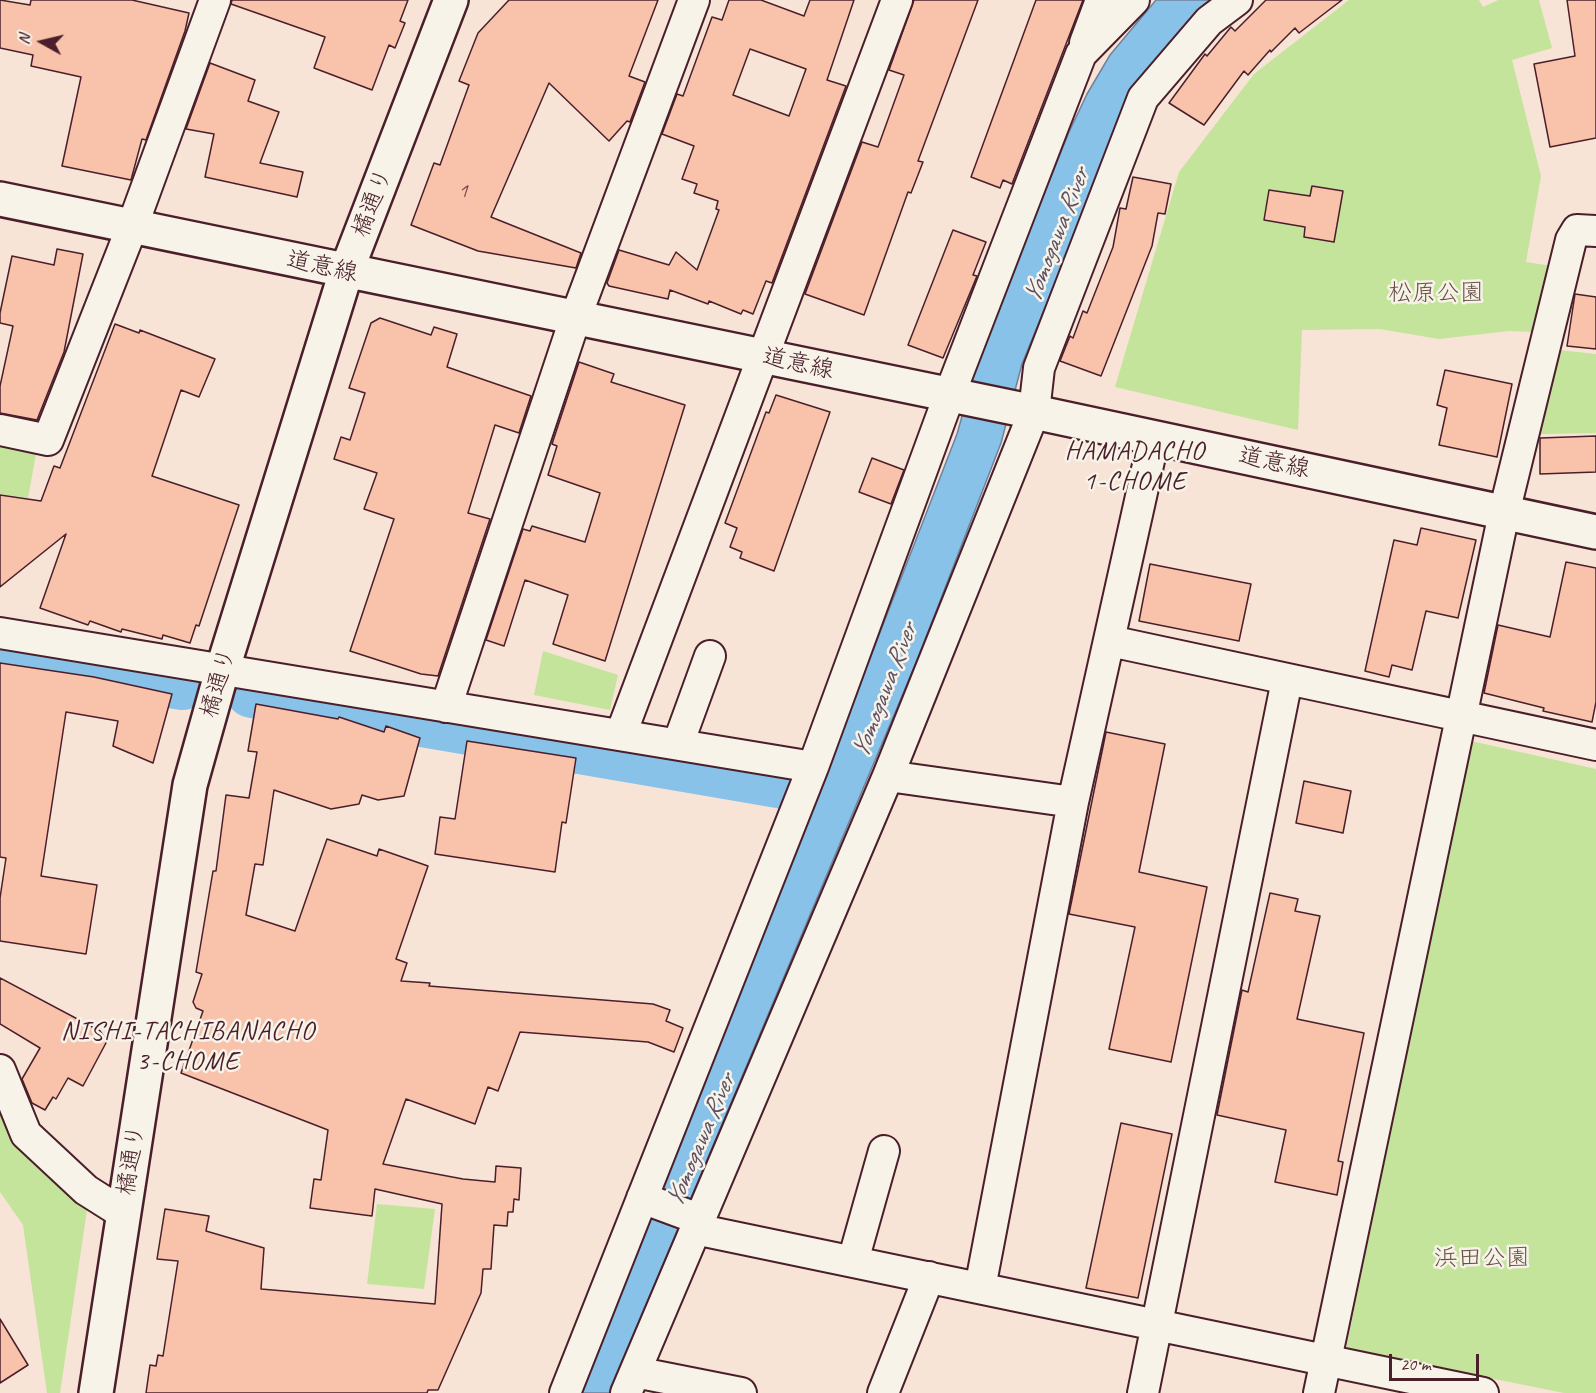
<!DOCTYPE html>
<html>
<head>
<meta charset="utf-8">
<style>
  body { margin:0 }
  #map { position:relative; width:1596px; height:1393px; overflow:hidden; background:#f7e4d6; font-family:Caveat,sans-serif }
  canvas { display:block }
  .north { position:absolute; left:12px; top:12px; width:60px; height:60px; -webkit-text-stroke:4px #f7f3e8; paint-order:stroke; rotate:278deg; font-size:16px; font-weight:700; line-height:24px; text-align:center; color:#4a1f2b }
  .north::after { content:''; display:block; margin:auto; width:21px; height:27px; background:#4a1f2b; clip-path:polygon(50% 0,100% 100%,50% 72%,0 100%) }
  .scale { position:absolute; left:1389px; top:1354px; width:90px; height:27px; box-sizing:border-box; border:3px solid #4a1f2b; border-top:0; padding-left:8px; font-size:18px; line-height:21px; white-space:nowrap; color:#4a1f2b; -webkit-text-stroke:4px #f7f3e8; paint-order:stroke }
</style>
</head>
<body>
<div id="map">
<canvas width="1596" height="1393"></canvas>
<div class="north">N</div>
<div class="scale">20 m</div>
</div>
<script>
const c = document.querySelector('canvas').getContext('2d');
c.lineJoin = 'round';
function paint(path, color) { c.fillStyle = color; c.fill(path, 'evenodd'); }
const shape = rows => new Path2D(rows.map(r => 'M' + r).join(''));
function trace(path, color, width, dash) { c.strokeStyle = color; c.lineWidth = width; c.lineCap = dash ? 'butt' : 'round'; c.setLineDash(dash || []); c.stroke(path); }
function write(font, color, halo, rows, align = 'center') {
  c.font = font + ' Caveat,"Klee One",sans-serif'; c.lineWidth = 5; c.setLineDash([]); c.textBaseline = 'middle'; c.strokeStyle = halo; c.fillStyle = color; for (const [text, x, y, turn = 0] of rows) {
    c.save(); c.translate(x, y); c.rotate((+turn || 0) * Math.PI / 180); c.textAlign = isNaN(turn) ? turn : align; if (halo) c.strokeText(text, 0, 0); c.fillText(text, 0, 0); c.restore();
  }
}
paint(shape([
  [1349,0,1479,0,1483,7,1498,0,1539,0,1552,48,1512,60,1541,176,1526,262,1552,266,1535,332,1509,331,1439,339,1380,329,1302,330,1298,430,1115,387,1179,172,1254,74],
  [1559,350,1596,354,1596,433,1541,434],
  [0,446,36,454,28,498,0,494],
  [543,651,618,675,610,710,534,695],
  [1471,741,1596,769,1596,1393,1564,1393,1346,1349],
  [0,1083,88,1203,60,1393,47,1393,23,1225,0,1192],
  [377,1204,435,1209,424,1289,367,1284]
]), '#c4e49c');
const water = shape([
  [1156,0,1217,0,1121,121,1022,364,1001,443,918,658,609,1393,574,1393,820,787,957,434,979,356,1069,132,1087,94,1110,55,1156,0]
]);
paint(water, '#89c2e8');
trace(water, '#70819c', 1.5);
trace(shape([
  [0,654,183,683],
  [252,691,789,783]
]), '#89c2e8', 54);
const building = shape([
  [0,0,30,5,31,0,132,0,189,13,185,31,146,140,142,139,131,180,62,166,81,77,31,66,33,55,0,48,0,0],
  [232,0,408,0,400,21,405,23,395,48,389,45,372,90,314,68,325,37,231,4,232,0],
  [509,0,658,0,629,76,645,82,630,122,627,121,609,141,549,83,491,217,581,253,576,268,478,251,411,225,434,163,440,165,469,85,459,81,478,33,509,0],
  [729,0,761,0,804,16,810,0,854,0,827,80,846,86,772,283,766,281,753,314,743,310,741,314,709,301,708,304,670,290,668,299,609,286,607,283,619,250,669,265,676,252,697,270,719,210,716,209,718,201,694,193,697,184,682,179,694,146,662,134,677,94,683,96,712,17,722,20,729,0],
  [750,49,806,69,789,116,733,95,750,49],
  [914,0,978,0,918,161,923,162,911,193,908,192,864,315,805,294,862,142,878,147,904,75,889,70,914,0],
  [1036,0,1083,0,1012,184,1003,180,1000,188,971,177,1036,0],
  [1266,0,1342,0,1299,33,1295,28,1271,52,1270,50,1248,75,1244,71,1204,125,1169,103,1205,54,1207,56,1231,27,1235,31,1266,0],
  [1567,0,1596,0,1596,138,1550,147,1534,64,1575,56,1567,0],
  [210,63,255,80,248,101,279,112,260,163,303,172,297,197,205,177,214,134,186,129,210,63],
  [1133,177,1171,184,1165,214,1158,213,1152,246,1101,376,1060,361,1070,336,1073,338,1083,311,1087,313,1113,247,1120,208,1126,209,1133,177],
  [1312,186,1343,191,1334,242,1304,237,1305,227,1264,220,1269,190,1310,196,1312,186],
  [953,230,986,242,973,275,977,276,943,358,908,345,953,230],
  [57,249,83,254,64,352,37,420,0,413,0,386,13,326,0,323,0,313,12,256,54,265,57,249],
  [1575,294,1596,297,1596,349,1567,346,1575,294],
  [380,318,431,335,434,327,457,334,447,367,531,396,519,433,495,425,468,513,490,519,438,676,421,674,350,651,394,519,364,509,377,473,334,459,341,437,350,440,365,393,349,388,371,323,380,318],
  [115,324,139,333,140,330,215,359,199,397,181,390,152,476,239,505,199,626,196,625,190,643,163,635,162,639,122,629,121,632,90,621,88,625,40,608,66,534,0,587,0,495,41,501,54,466,60,468,115,324],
  [579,362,614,374,611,382,685,405,605,661,553,644,568,595,525,580,504,646,486,640,523,529,530,531,532,526,585,542,600,493,548,475,557,446,552,444,579,362],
  [1445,370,1512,384,1497,457,1439,445,1447,408,1437,405,1445,370],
  [776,395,830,412,774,571,740,558,742,552,730,547,737,528,725,523,766,412,769,413,776,395],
  [1596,436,1596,472,1540,474,1540,438,1596,436],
  [872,458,904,470,891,504,859,492,872,458],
  [1421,528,1476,540,1458,618,1426,611,1412,670,1392,665,1389,677,1365,671,1394,540,1417,545,1421,528],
  [1566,562,1596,568,1596,702,1592,722,1543,711,1544,708,1484,693,1498,625,1550,637,1566,562],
  [1150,564,1251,584,1239,641,1139,621,1150,564],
  [0,663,94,677,172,694,153,763,113,746,118,721,66,712,41,876,97,885,86,954,0,941,0,898,6,858,0,857,0,663],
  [256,704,338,719,339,717,384,732,386,726,420,738,404,796,378,800,362,795,359,804,331,809,274,790,263,865,255,864,246,915,295,931,327,839,377,856,379,849,428,866,396,959,407,963,401,981,430,983,429,986,653,1004,670,1010,666,1021,683,1028,674,1052,648,1042,520,1032,498,1091,488,1087,475,1124,406,1099,383,1164,463,1179,495,1182,496,1166,521,1168,519,1200,514,1199,513,1212,508,1212,507,1226,494,1225,491,1269,483,1269,481,1293,438,1390,428,1390,427,1393,146,1393,150,1365,156,1366,158,1355,163,1356,178,1261,157,1259,165,1209,209,1216,206,1231,264,1248,261,1289,435,1304,442,1204,375,1189,372,1216,310,1208,314,1179,321,1180,328,1130,181,1073,203,1011,196,1008,193,1002,202,974,196,972,213,871,216,871,226,795,249,798,257,752,248,751,256,704],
  [1106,732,1165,744,1139,872,1207,887,1171,1062,1109,1049,1135,927,1069,914,1106,732],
  [467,741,576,758,566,823,562,822,555,872,435,854,440,817,455,819,467,741],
  [1304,781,1351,791,1343,833,1296,823,1304,781],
  [1270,893,1298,899,1295,911,1320,916,1297,1019,1364,1033,1338,1161,1343,1162,1337,1195,1275,1182,1286,1130,1217,1115,1242,990,1248,992,1270,893],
  [0,978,100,1031,107,1041,83,1086,68,1078,56,1099,53,1097,45,1110,32,1103,22,1079,40,1048,0,1024,0,978],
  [1121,1123,1172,1134,1138,1298,1086,1288,1121,1123],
  [0,1319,28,1365,0,1383,0,1319]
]);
paint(building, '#f8c2ab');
trace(building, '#4a1f2b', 1.5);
const street = shape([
  [1085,43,1101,0],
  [0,430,48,440,132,227,215,0],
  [0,633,813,767],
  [1110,641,1596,745],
  [446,707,575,319,694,0],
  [621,734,897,0],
  [678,744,710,656],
  [888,776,1073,802],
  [0,1070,26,1134,86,1190,124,1214],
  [642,1198,688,1215,698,1222],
  [695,1229,1483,1393],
  [853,1261,884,1151],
  [980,1288,1073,802,1154,438],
  [635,1372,741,1393],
  [565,1393,813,767,949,396,1081,54,1134,0],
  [626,1393,888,776,1034,412,1039,368,1143,98,1209,21,1237,0],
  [883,1393,929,1277],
  [1143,1393,1287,680],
  [1319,1393,1504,513,1571,240,1577,230,1596,231]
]);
const secondary = shape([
  [0,199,1034,412,1596,532],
  [96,1393,190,785,222,671,346,272,451,0]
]);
trace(street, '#4a1f2b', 34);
trace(secondary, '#4a1f2b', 38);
trace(street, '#f7f3e8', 30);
trace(secondary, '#f7f3e8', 33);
write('21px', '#76484b', null, [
  ["1",463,191]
]);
write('24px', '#4a1f2b', '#f7f3e8', [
  ["橘通り",373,203,-69],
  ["道意線",322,267,12],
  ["道意線",798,364,12],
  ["道意線",1274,463,12],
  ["橘通り",219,683,-74],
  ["橘通り",132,1160,-81]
]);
write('24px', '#685047', '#f7f3e8', [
  ["松原公園",1436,294],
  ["浜田公園",1482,1259]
]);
write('italic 26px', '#5d5064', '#f7f3e8', [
  ["Yomogawa River",1057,236,-69],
  ["Yomogawa River",885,691,-69],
  ["Yomogawa River",701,1141,-67]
]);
c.letterSpacing = '1.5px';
write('26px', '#4a1f2b', '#f7f3e8', [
  ["HAMADACHO",1135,452],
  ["1-CHOME",1135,482],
  ["NISHI-TACHIBANACHO",188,1032],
  ["3-CHOME",188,1062]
]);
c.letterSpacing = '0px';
</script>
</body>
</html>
